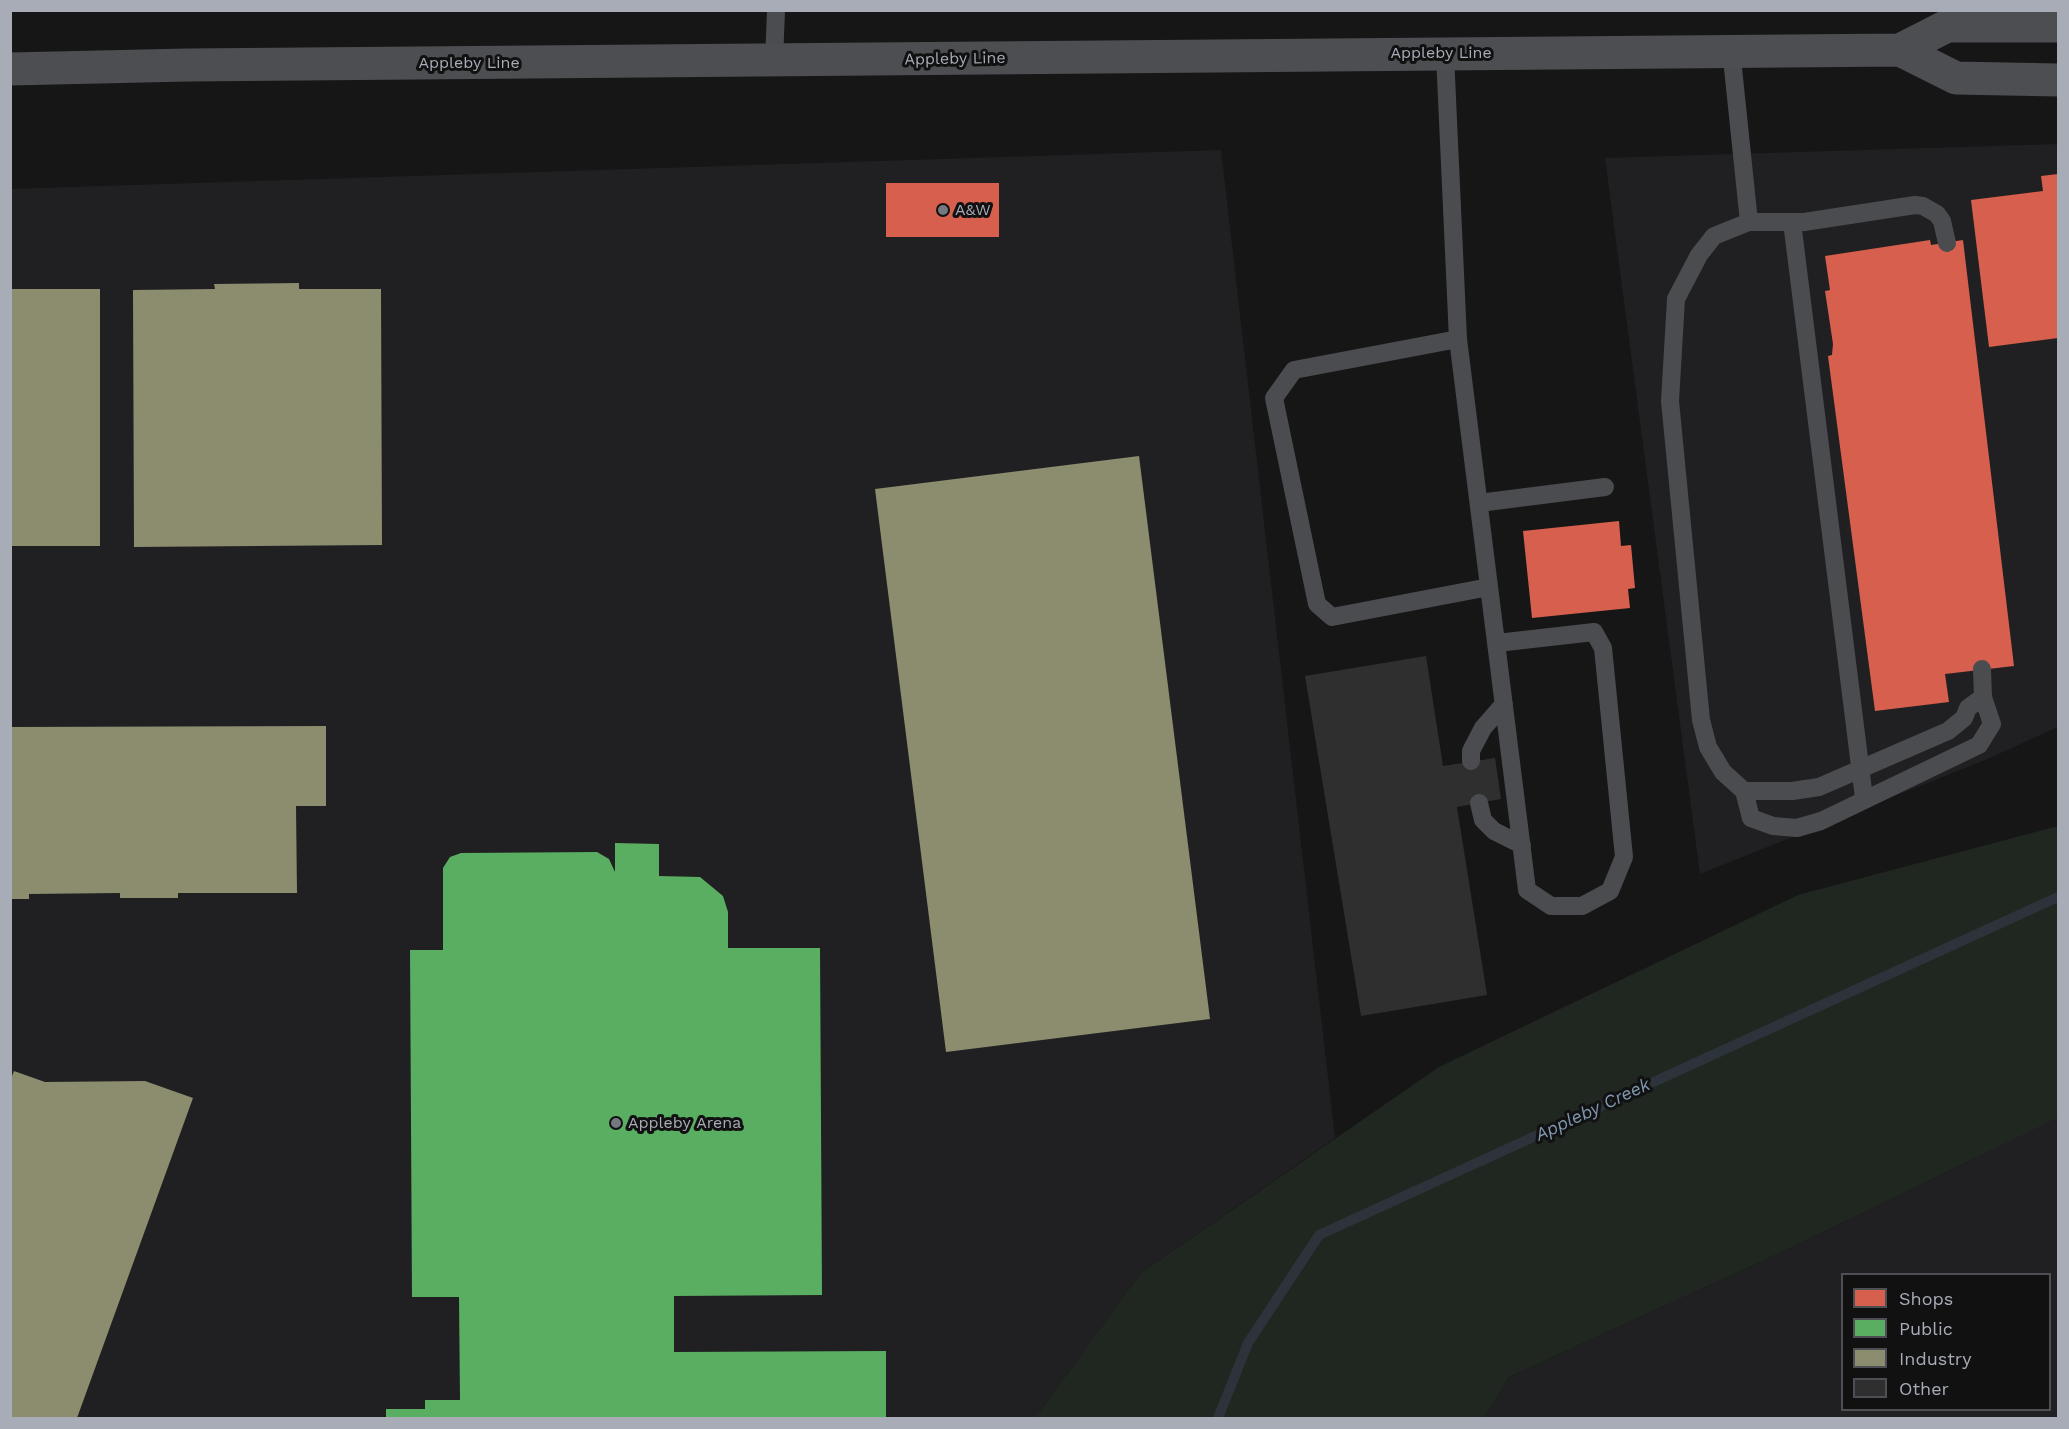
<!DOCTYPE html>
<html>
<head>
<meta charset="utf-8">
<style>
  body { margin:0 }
  #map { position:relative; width:2069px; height:1429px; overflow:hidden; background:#161617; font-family:"Work Sans",sans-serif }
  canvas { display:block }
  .frame { position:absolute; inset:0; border:12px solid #a8acb7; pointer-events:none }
  .legend { position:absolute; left:1841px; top:1273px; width:210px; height:138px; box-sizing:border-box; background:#111112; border:2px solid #4d4f54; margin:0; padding:8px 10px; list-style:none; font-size:18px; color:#a8acb7 }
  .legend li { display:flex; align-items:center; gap:12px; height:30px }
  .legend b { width:30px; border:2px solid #4d4f54 }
</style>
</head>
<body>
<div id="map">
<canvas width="2069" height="1429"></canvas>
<div class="frame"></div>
<ul class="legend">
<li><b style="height:16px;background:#d6604d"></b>Shops</li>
<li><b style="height:16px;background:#5aae61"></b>Public</li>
<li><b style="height:16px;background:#8c8c6e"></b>Industry</li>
<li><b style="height:16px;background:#2f2f30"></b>Other</li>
</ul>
</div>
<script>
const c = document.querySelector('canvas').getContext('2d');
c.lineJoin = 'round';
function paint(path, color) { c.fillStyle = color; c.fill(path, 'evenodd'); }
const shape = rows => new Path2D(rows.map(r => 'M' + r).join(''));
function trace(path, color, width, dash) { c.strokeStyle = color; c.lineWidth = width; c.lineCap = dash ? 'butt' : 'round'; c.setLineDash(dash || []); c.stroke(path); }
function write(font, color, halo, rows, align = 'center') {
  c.font = font + ' "Work Sans",sans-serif'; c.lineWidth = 6; c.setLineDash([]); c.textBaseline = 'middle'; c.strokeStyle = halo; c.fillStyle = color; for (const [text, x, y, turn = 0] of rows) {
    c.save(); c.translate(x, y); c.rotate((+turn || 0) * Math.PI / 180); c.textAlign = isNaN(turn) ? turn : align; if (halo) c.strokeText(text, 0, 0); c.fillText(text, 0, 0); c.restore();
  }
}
paint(shape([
  [2058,144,2058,727,1985,760,1700,874,1605,158],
  [1221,150,1335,1138,1141,1273,1035,1418,11,1418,10,189],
  [2058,1118,2058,1418,1484,1418,1509,1377,1784,1251],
  [1842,1274,2050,1274,2050,1410,1842,1410]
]), '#202022');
paint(shape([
  [2058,826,2058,1118,1784,1251,1509,1377,1484,1418,1035,1418,1141,1273,1439,1067,1798,895]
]), '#202721');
paint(shape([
  [2058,174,2058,338,1989,347,1971,200,2043,191,2041,176],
  [886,183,999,183,999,237,886,237],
  [1930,240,1931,245,1963,240,2014,666,1945,674,1949,702,1875,711,1828,356,1832,355,1833,344,1825,291,1830,290,1825,256],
  [1619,521,1621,546,1631,545,1635,588,1628,589,1630,608,1532,618,1523,531]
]), '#d6604d');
paint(shape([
  [615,843,659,844,659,876,700,877,723,896,728,912,728,948,820,948,822,1295,674,1296,674,1352,886,1351,886,1418,386,1418,386,1409,425,1409,425,1400,460,1400,459,1297,412,1297,410,950,443,950,443,868,450,857,461,853,597,852,609,859,615,872]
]), '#5aae61');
paint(shape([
  [299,283,299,289,381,289,382,545,134,547,133,290,215,289,214,284],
  [10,289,100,289,100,546,10,546],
  [1139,456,1210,1019,946,1052,875,489],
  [326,726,326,806,296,806,297,893,178,893,178,898,120,898,120,893,29,894,29,899,10,899,10,727],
  [14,1071,45,1082,145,1081,193,1098,77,1418,10,1418,10,1081]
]), '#8c8c6e');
trace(shape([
  [1218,1418,1248,1343,1319,1235,2058,897]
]), '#2c333a', 10);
paint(shape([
  [1426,656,1443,766,1495,758,1501,799,1457,807,1487,995,1361,1016,1305,676]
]), '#2f2f30');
trace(shape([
  [1731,49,1749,222],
  [1445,55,1458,339,1527,890,1551,906,1582,906,1610,891,1624,857,1603,648,1594,632,1497,643],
  [774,61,776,10],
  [1792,222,1864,798],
  [1947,243,1942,221,1937,214,1923,206,1915,205,1804,222,1749,222,1714,236,1699,255,1676,299,1670,401,1701,720,1708,747,1723,772,1744,791,1751,818,1773,826,1797,828,1821,821,1979,745,1992,724,1983,697,1982,669],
  [1458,339,1294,370,1274,398,1317,604,1332,617,1489,587],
  [1479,503,1605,487],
  [1471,761,1471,751,1483,728,1504,704],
  [1744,791,1792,791,1819,787,1948,731,1964,718,1968,708,1983,697],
  [1479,803,1483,820,1494,831,1522,845]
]), '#4b4c4f', 18);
trace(shape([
  [1900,50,1947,26,2058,26],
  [10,69,188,65,1900,50,1956,78,2058,80]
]), '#4d4e51', 33);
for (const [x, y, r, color] of [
  [943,210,6,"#75787f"],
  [616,1123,6,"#75787f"]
]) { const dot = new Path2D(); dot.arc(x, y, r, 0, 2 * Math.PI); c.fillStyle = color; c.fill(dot); trace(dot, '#111112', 2); }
write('16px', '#a8acb7', '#111112', [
  ["Appleby Line",1441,53],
  ["Appleby Line",955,59,-1],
  ["Appleby Line",469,63]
]);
write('16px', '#a8acb7', '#111112', [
  ["A&W",955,210],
  ["Appleby Arena",628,1123]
], 'left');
write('italic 18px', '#8098b1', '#111112', [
  ["Appleby Creek",1593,1110,-25]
]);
</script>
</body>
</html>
